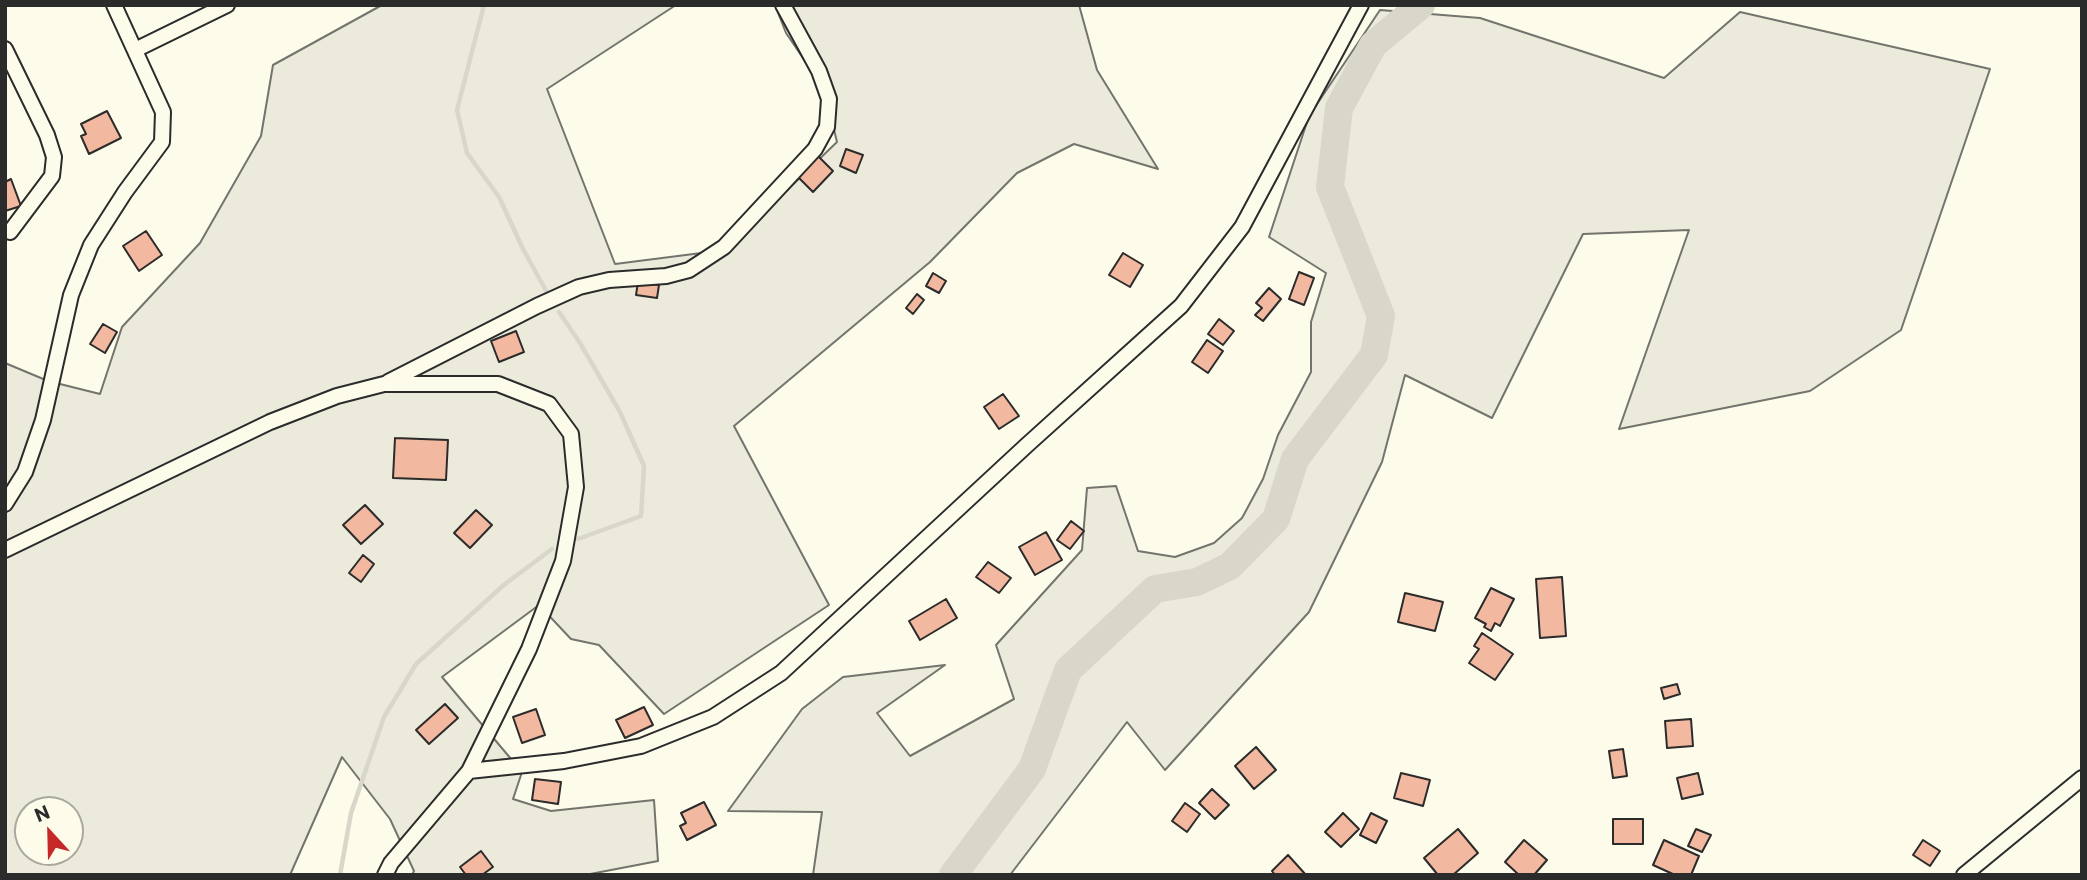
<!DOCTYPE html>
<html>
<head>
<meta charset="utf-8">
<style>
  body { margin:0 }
  #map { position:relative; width:2087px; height:880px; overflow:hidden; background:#fdfbea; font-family:Commissioner,sans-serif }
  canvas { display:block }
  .frame { position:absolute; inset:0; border:7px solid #2b2b2b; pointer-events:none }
  .north { position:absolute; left:14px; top:796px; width:70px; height:70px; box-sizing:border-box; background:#fdfbea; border:2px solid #a9a89e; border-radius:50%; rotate:338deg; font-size:19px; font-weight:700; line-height:28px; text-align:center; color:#2b2b2b }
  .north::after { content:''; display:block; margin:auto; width:24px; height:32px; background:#c62828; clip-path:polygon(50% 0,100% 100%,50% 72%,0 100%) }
</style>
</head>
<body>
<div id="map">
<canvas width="2087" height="880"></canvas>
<div class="frame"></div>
<div class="north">N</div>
</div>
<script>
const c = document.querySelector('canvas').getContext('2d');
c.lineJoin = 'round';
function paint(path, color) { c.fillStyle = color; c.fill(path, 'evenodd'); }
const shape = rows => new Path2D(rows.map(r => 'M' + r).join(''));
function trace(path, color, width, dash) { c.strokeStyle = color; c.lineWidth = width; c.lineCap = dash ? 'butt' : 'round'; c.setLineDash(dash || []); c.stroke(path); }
const green = shape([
  [382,5,676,5,547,89,615,264,725,250,837,142,824,89,786,33,775,5,1079,5,1097,70,1158,169,1074,144,1017,173,930,262,734,426,829,605,664,714,599,645,571,639,539,605,442,677,522,772,513,799,551,811,654,800,658,861,585,875,412,875,414,871,390,819,342,757,290,875,5,875,5,363,48,381,100,394,122,327,200,243,261,136,273,65,382,5],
  [28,810,70,810,70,852,28,852,28,810],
  [1380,10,1480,18,1664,78,1740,12,1990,69,1901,330,1810,391,1619,429,1689,230,1583,234,1492,418,1405,375,1382,462,1309,612,1165,770,1127,722,1010,875,813,875,822,812,728,811,802,709,843,677,945,665,877,713,910,756,1014,699,996,645,1082,550,1087,488,1116,486,1138,551,1175,557,1214,543,1242,518,1263,479,1278,435,1311,372,1311,322,1326,273,1269,237,1309,116,1380,10]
]);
paint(green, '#ecebdb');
trace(green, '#74746e', 2);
trace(shape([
  [484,5,457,110,467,153,499,197,523,249,549,296],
  [559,312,580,343,620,412,644,466,641,516,578,539],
  [340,875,351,813,384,717,416,664,505,584,552,549]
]), '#d8d7c9', 4.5);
trace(shape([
  [953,875,1032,769,1068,670,1155,589,1197,582,1230,566,1276,519,1295,459,1374,355,1381,316,1330,187,1339,108,1373,45,1421,5]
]), '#d8d7c9', 28);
const building = shape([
  [107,111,121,138,89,154,81,136,86,134,81,124,107,111],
  [846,149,863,155,856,173,840,166,846,149],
  [817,155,833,171,813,192,797,176,817,155],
  [11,179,21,206,5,211,5,182,11,179],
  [146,231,162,255,139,271,123,246,146,231],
  [1123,253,1143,265,1130,287,1109,275,1123,253],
  [1299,272,1314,278,1304,305,1289,299,1299,272],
  [933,273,946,281,939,293,926,286,933,273],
  [638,282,659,285,657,298,636,295,638,282],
  [1269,288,1281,299,1263,321,1255,315,1262,308,1256,303,1269,288],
  [917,294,924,300,913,314,906,308,917,294],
  [1219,319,1234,331,1223,345,1208,334,1219,319],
  [103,324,117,332,105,353,90,344,103,324],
  [516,331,524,352,499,362,491,341,516,331],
  [1207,340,1223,351,1208,373,1192,362,1207,340],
  [1003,394,1019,416,999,429,984,407,1003,394],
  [395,438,448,440,446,480,393,478,395,438],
  [365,505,383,524,361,544,343,525,365,505],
  [476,510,492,525,470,548,454,533,476,510],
  [1071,521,1084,531,1070,549,1057,540,1071,521],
  [1046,532,1062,560,1035,575,1019,547,1046,532],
  [363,555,374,564,361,582,349,573,363,555],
  [988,562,1011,578,999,593,976,577,988,562],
  [1562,577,1566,636,1540,638,1536,579,1562,577],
  [1491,588,1514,599,1500,626,1495,623,1491,631,1484,627,1486,624,1475,618,1491,588],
  [1405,593,1443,602,1435,631,1398,622,1405,593],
  [946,599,957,618,920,640,909,621,946,599],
  [1482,633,1513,654,1495,680,1469,663,1479,649,1474,646,1482,633],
  [1677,684,1680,694,1664,699,1661,688,1677,684],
  [445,704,458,718,429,744,416,730,445,704],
  [644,707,653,725,625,738,616,720,644,707],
  [536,709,545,735,522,743,513,717,536,709],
  [1691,719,1693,746,1667,748,1665,721,1691,719],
  [1256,747,1276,770,1254,789,1235,766,1256,747],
  [1623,749,1627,776,1613,778,1609,751,1623,749],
  [1401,773,1430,780,1423,806,1394,798,1401,773],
  [1698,773,1703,794,1682,799,1677,778,1698,773],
  [535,779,561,782,558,804,532,800,535,779],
  [1212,789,1229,805,1215,819,1199,803,1212,789],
  [704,802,716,825,687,840,680,826,686,823,681,813,704,802],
  [1185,803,1200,814,1187,832,1172,821,1185,803],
  [1343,813,1359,829,1341,847,1325,832,1343,813],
  [1371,813,1387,821,1376,843,1360,835,1371,813],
  [1613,819,1643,819,1643,844,1613,844,1613,819],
  [1458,829,1478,853,1453,875,1438,875,1424,858,1458,829],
  [1696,829,1711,835,1702,852,1688,846,1696,829],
  [1524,840,1547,860,1534,875,1519,875,1505,862,1524,840],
  [1664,840,1699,856,1691,875,1675,875,1653,865,1664,840],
  [1923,840,1940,851,1930,866,1913,855,1923,840],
  [481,851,493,867,482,875,466,875,460,867,481,851],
  [1288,855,1306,875,1275,875,1272,871,1288,855]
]);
paint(building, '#f2b8a0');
trace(building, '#2b2b2b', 2);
const minor = shape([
  [5,49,47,135,54,157,52,176,10,232],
  [135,50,227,5],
  [388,382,537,306,579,287,609,280,666,276,689,270,724,247,815,149,827,127,829,99,819,71,783,5],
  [5,504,25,472,43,420,71,295,91,245,125,192,162,142,163,112,114,5],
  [5,550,270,422,337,396,384,384,498,384,549,404,571,434,576,487,563,561,529,649,469,771],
  [385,875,391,863,469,771,564,761,641,746,713,717,781,673,1027,445,1181,306,1242,227,1361,5],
  [1964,875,2082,778]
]);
trace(minor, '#2b2b2b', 18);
trace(minor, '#fdfbea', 14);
</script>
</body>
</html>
